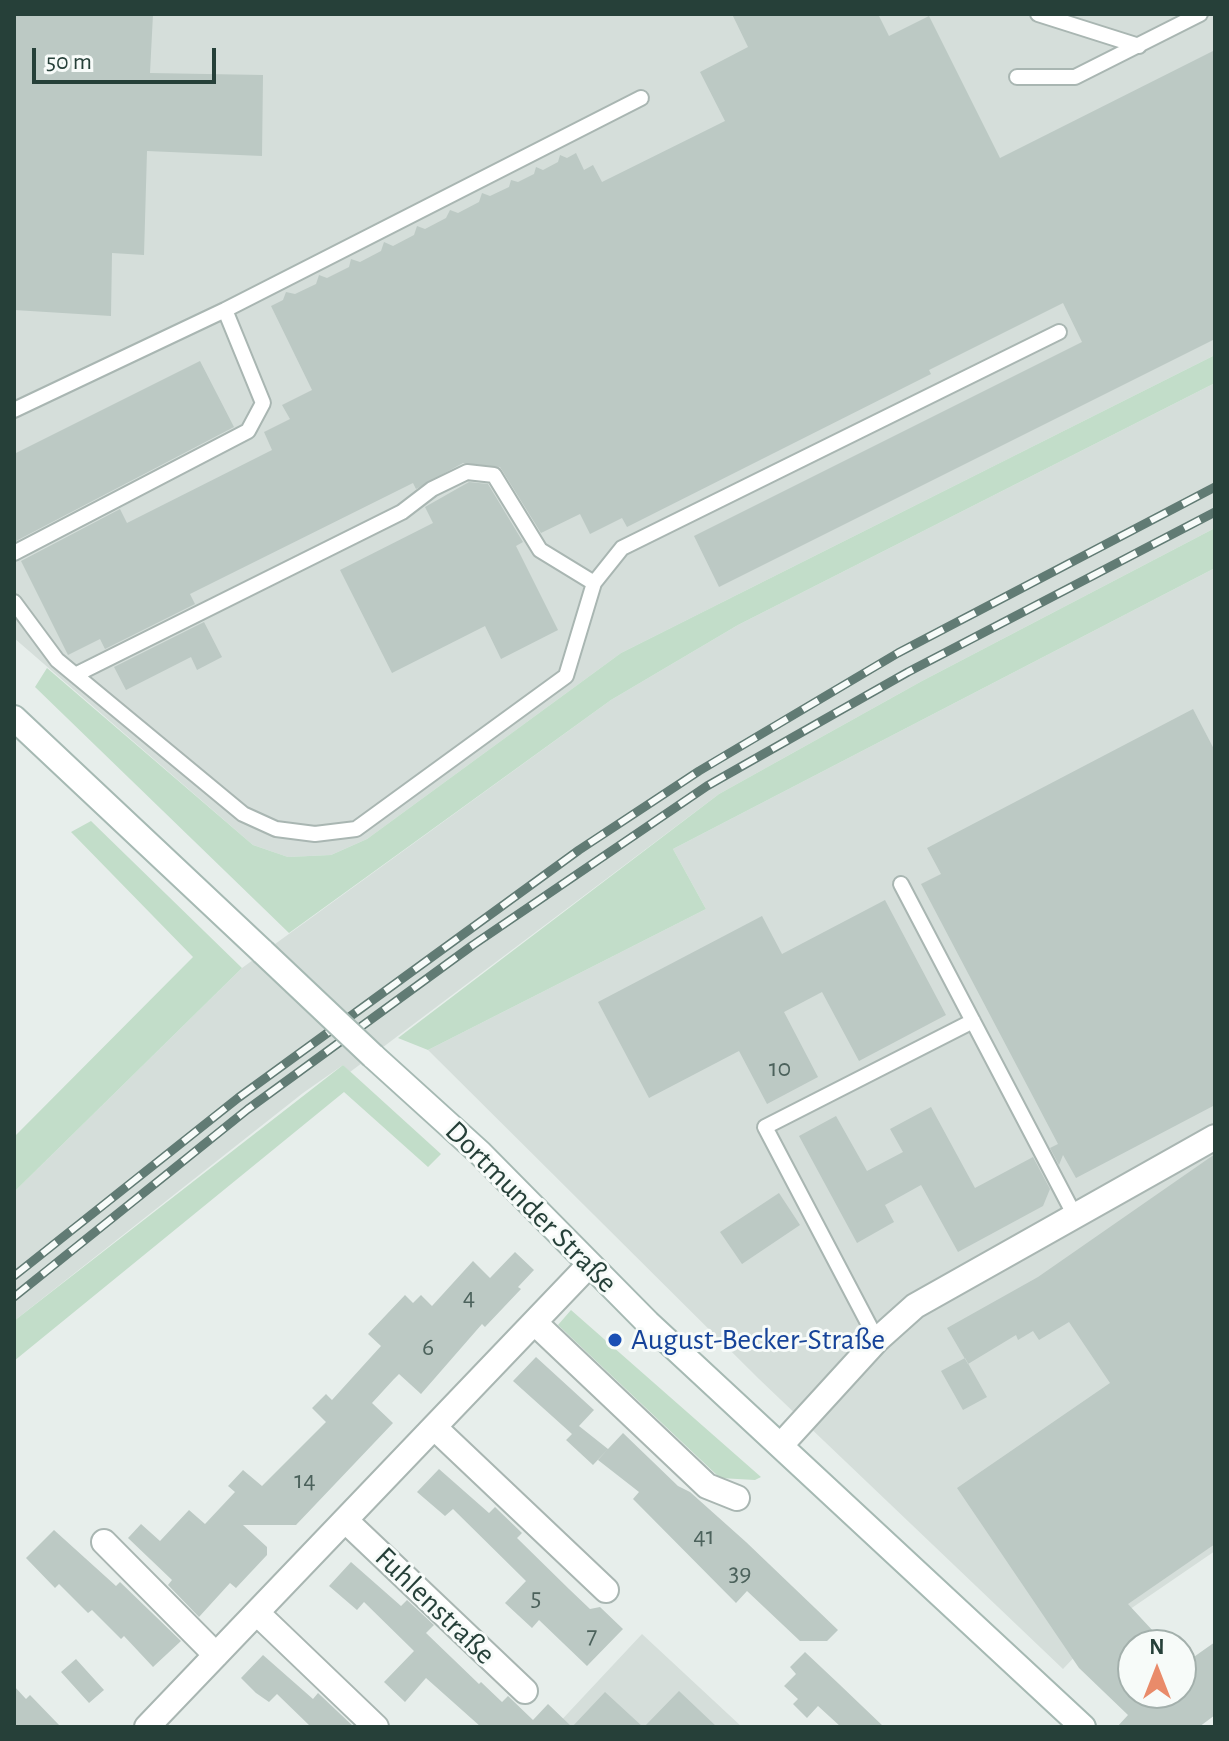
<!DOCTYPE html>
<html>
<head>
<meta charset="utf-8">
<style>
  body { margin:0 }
  #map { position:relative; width:1229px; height:1741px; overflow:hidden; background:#e7eeeb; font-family:"Alegreya Sans",sans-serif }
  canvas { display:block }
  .frame { position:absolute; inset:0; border:16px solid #264039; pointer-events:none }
  .north { position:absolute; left:1117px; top:1629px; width:80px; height:80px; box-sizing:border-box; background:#f7fbf9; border:2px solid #a3b0ac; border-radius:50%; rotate:0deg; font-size:22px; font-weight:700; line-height:32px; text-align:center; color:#264039 }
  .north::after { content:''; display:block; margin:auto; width:28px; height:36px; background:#e98b6a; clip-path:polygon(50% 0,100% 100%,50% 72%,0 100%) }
  .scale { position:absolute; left:32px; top:48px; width:184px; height:36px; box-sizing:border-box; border:4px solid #264039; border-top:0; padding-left:10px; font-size:24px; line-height:28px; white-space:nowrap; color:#264039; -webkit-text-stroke:6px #f7fbf9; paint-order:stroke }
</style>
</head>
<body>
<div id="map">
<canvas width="1229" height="1741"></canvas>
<div class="frame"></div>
<div class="north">N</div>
<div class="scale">50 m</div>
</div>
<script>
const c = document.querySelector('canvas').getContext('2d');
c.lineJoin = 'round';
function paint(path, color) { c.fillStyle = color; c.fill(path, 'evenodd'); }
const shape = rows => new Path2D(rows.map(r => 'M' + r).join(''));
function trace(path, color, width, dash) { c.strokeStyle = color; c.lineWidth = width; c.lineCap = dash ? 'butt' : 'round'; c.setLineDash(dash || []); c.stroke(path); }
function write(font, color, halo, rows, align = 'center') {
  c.font = font + ' "Alegreya Sans",sans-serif'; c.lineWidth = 6; c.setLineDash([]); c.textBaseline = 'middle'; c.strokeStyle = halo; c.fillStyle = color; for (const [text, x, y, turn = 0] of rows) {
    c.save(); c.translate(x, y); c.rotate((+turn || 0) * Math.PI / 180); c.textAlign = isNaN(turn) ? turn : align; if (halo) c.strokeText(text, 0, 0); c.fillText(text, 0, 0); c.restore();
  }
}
paint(shape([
  [14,14,1215,14,1215,355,621,653,367,839,331,855,288,857,253,845,14,638],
  [1215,383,1215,528,922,681,719,794,350,1072,343,1065,303,1093,14,1321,14,1192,242,968,611,700,738,625],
  [1215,568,1215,1551,1101,1629,1063,1669,759,1379,428,1050,706,909,673,849],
  [642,1634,742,1727,555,1727]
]), '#d5deda');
paint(shape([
  [1215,355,1215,383,738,625,611,700,289,933,35,687,47,668,253,845,288,857,331,855,367,839,621,653],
  [1215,528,1215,568,673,849,706,909,428,1050,398,1038,719,794,922,681],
  [91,821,242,968,14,1192,14,1137,193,957,71,832],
  [343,1065,441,1154,428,1167,344,1092,14,1361,14,1321],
  [571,1310,761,1477,755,1480,720,1478,558,1325]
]), '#c2ddc9');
paint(shape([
  [14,14,153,14,150,73,263,75,262,156,147,151,144,255,112,253,111,316,14,310],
  [732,14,878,14,889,36,929,16,1000,158,1215,50,1215,339,719,587,694,536,1082,342,1063,303,929,370,931,374,627,527,622,518,590,534,580,514,541,533,500,467,463,463,416,489,413,483,190,594,195,604,105,649,100,639,68,655,21,561,120,509,127,523,272,450,264,432,290,419,282,405,312,390,271,306,283,300,286,292,295,294,316,284,319,275,327,278,349,267,351,259,360,262,381,251,384,242,393,246,414,235,417,226,425,229,446,218,450,210,458,213,479,202,482,193,490,196,509,187,511,180,518,182,534,174,536,167,543,170,558,162,560,155,567,158,576,153,584,170,593,165,602,182,725,121,700,72,748,47],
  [200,361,234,427,14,542,14,454],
  [469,482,488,484,523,542,516,546,558,630,501,659,485,626,392,673,340,570,433,523,425,507],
  [204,622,222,657,197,670,191,657,126,690,114,667],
  [1193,709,1215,751,1215,1105,1076,1178,1063,1155,1059,1165,1050,1148,1058,1144,921,884,941,874,927,848],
  [885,900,946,1015,859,1061,822,992,784,1012,818,1077,767,1104,739,1051,649,1098,598,1002,762,916,782,954],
  [931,1107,975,1188,1033,1157,1050,1189,1043,1206,958,1252,921,1185,885,1205,894,1222,857,1243,799,1136,836,1116,867,1171,903,1152,890,1129],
  [1215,1154,1215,1544,1128,1604,1166,1645,1133,1645,1133,1693,1181,1693,1181,1666,1215,1642,1215,1715,1199,1727,1117,1727,1128,1715,1079,1668,957,1488,1110,1383,1069,1322,1039,1340,1033,1331,1018,1340,1016,1335,968,1364,947,1328,1038,1277],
  [779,1193,800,1225,742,1264,720,1232],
  [515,1252,534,1270,518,1287,521,1289,485,1327,482,1324,421,1394,399,1374,394,1379,372,1403,393,1423,296,1525,243,1525,267,1547,267,1555,236,1588,230,1583,199,1617,168,1585,172,1580,128,1538,141,1524,160,1541,189,1510,205,1524,235,1492,228,1486,243,1470,262,1486,326,1422,312,1408,326,1394,332,1400,381,1346,368,1334,405,1295,413,1303,421,1295,432,1306,473,1261,490,1278],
  [536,1357,594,1410,579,1426,608,1449,623,1433,678,1486,690,1492,746,1542,838,1630,827,1641,800,1641,747,1591,736,1603,633,1499,639,1492,598,1460,608,1449,593,1465,566,1440,572,1434,513,1381],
  [965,1358,987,1397,963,1410,941,1371],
  [439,1469,489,1513,495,1507,522,1533,517,1538,569,1589,590,1609,600,1607,623,1629,587,1666,539,1620,532,1628,505,1603,526,1581,453,1509,445,1516,417,1492],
  [54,1530,116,1586,120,1582,181,1641,153,1667,124,1636,121,1639,92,1610,88,1613,59,1584,55,1588,26,1558],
  [351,1562,401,1606,407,1600,434,1625,426,1633,479,1684,481,1682,502,1702,508,1696,533,1720,548,1704,572,1727,605,1692,643,1727,481,1727,426,1678,405,1702,384,1682,414,1651,364,1602,357,1610,329,1586],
  [805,1652,839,1684,884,1727,841,1727,818,1706,807,1718,793,1704,798,1699,784,1686,796,1674,790,1667],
  [263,1655,313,1699,318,1693,354,1727,311,1727,277,1694,269,1702,256,1693,241,1678],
  [76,1659,104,1690,89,1703,61,1672],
  [14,1686,26,1699,30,1695,61,1727,14,1727],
  [679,1691,717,1727,644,1727]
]), '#bcc9c4');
const lane = shape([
  [1038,14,1139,46],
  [1017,77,1075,77,1200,14],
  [14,410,225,310,641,98],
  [14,553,248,431,263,403,225,310],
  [14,602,57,660,243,814,276,829,315,834,356,829,566,676,594,583,622,548,1059,332],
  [75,675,402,512,432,489,467,472,494,475,540,550,594,583],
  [901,884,1075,1216],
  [877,1340,765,1127,973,1021]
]);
const street = shape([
  [535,1323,707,1486,737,1498],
  [435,1428,606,1590],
  [781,1445,877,1340,915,1306,1215,1137],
  [346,1521,525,1691],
  [104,1542,216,1655],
  [258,1614,376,1727],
  [147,1727,589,1265]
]);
const secondary = shape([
  [14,718,263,952],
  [373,1056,480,1153,648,1323,1083,1727]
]);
trace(lane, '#a9b6b2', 18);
trace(street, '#a9b6b2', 28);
trace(secondary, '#a6b9b3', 28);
trace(lane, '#fff', 14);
trace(street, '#fff', 24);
trace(secondary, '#fff', 24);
const rail = shape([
  [14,1276,238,1098,579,850,699,771,898,653,1215,487],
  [14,1297,248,1109,473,945,707,786,908,672,1215,512]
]);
trace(rail, '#617b74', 9);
trace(rail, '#f7fbf9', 6, [18]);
const secondaryBridge = shape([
  [263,952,373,1056]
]);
trace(secondaryBridge, '#a6b9b3', 28, []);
trace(secondaryBridge, '#fff', 24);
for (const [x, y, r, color] of [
  [615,1340,8,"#1a4fb4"]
]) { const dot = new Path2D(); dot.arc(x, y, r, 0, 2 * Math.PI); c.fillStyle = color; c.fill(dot); trace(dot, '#f7fbf9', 3); }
write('26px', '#4c625c', null, [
  ["10",780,1068],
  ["4",469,1297],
  ["6",428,1347],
  ["14",305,1480],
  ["41",704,1536],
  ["39",740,1573],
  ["5",536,1597],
  ["7",592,1635]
]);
write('30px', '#264039', '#f7fbf9', [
  ["Dortmunder Straße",531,1207,45],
  ["Fuhlenstraße",435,1606,44]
]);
write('30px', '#164399', '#f7fbf9', [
  ["August-Becker-Straße",631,1340]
], 'left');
</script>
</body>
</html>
